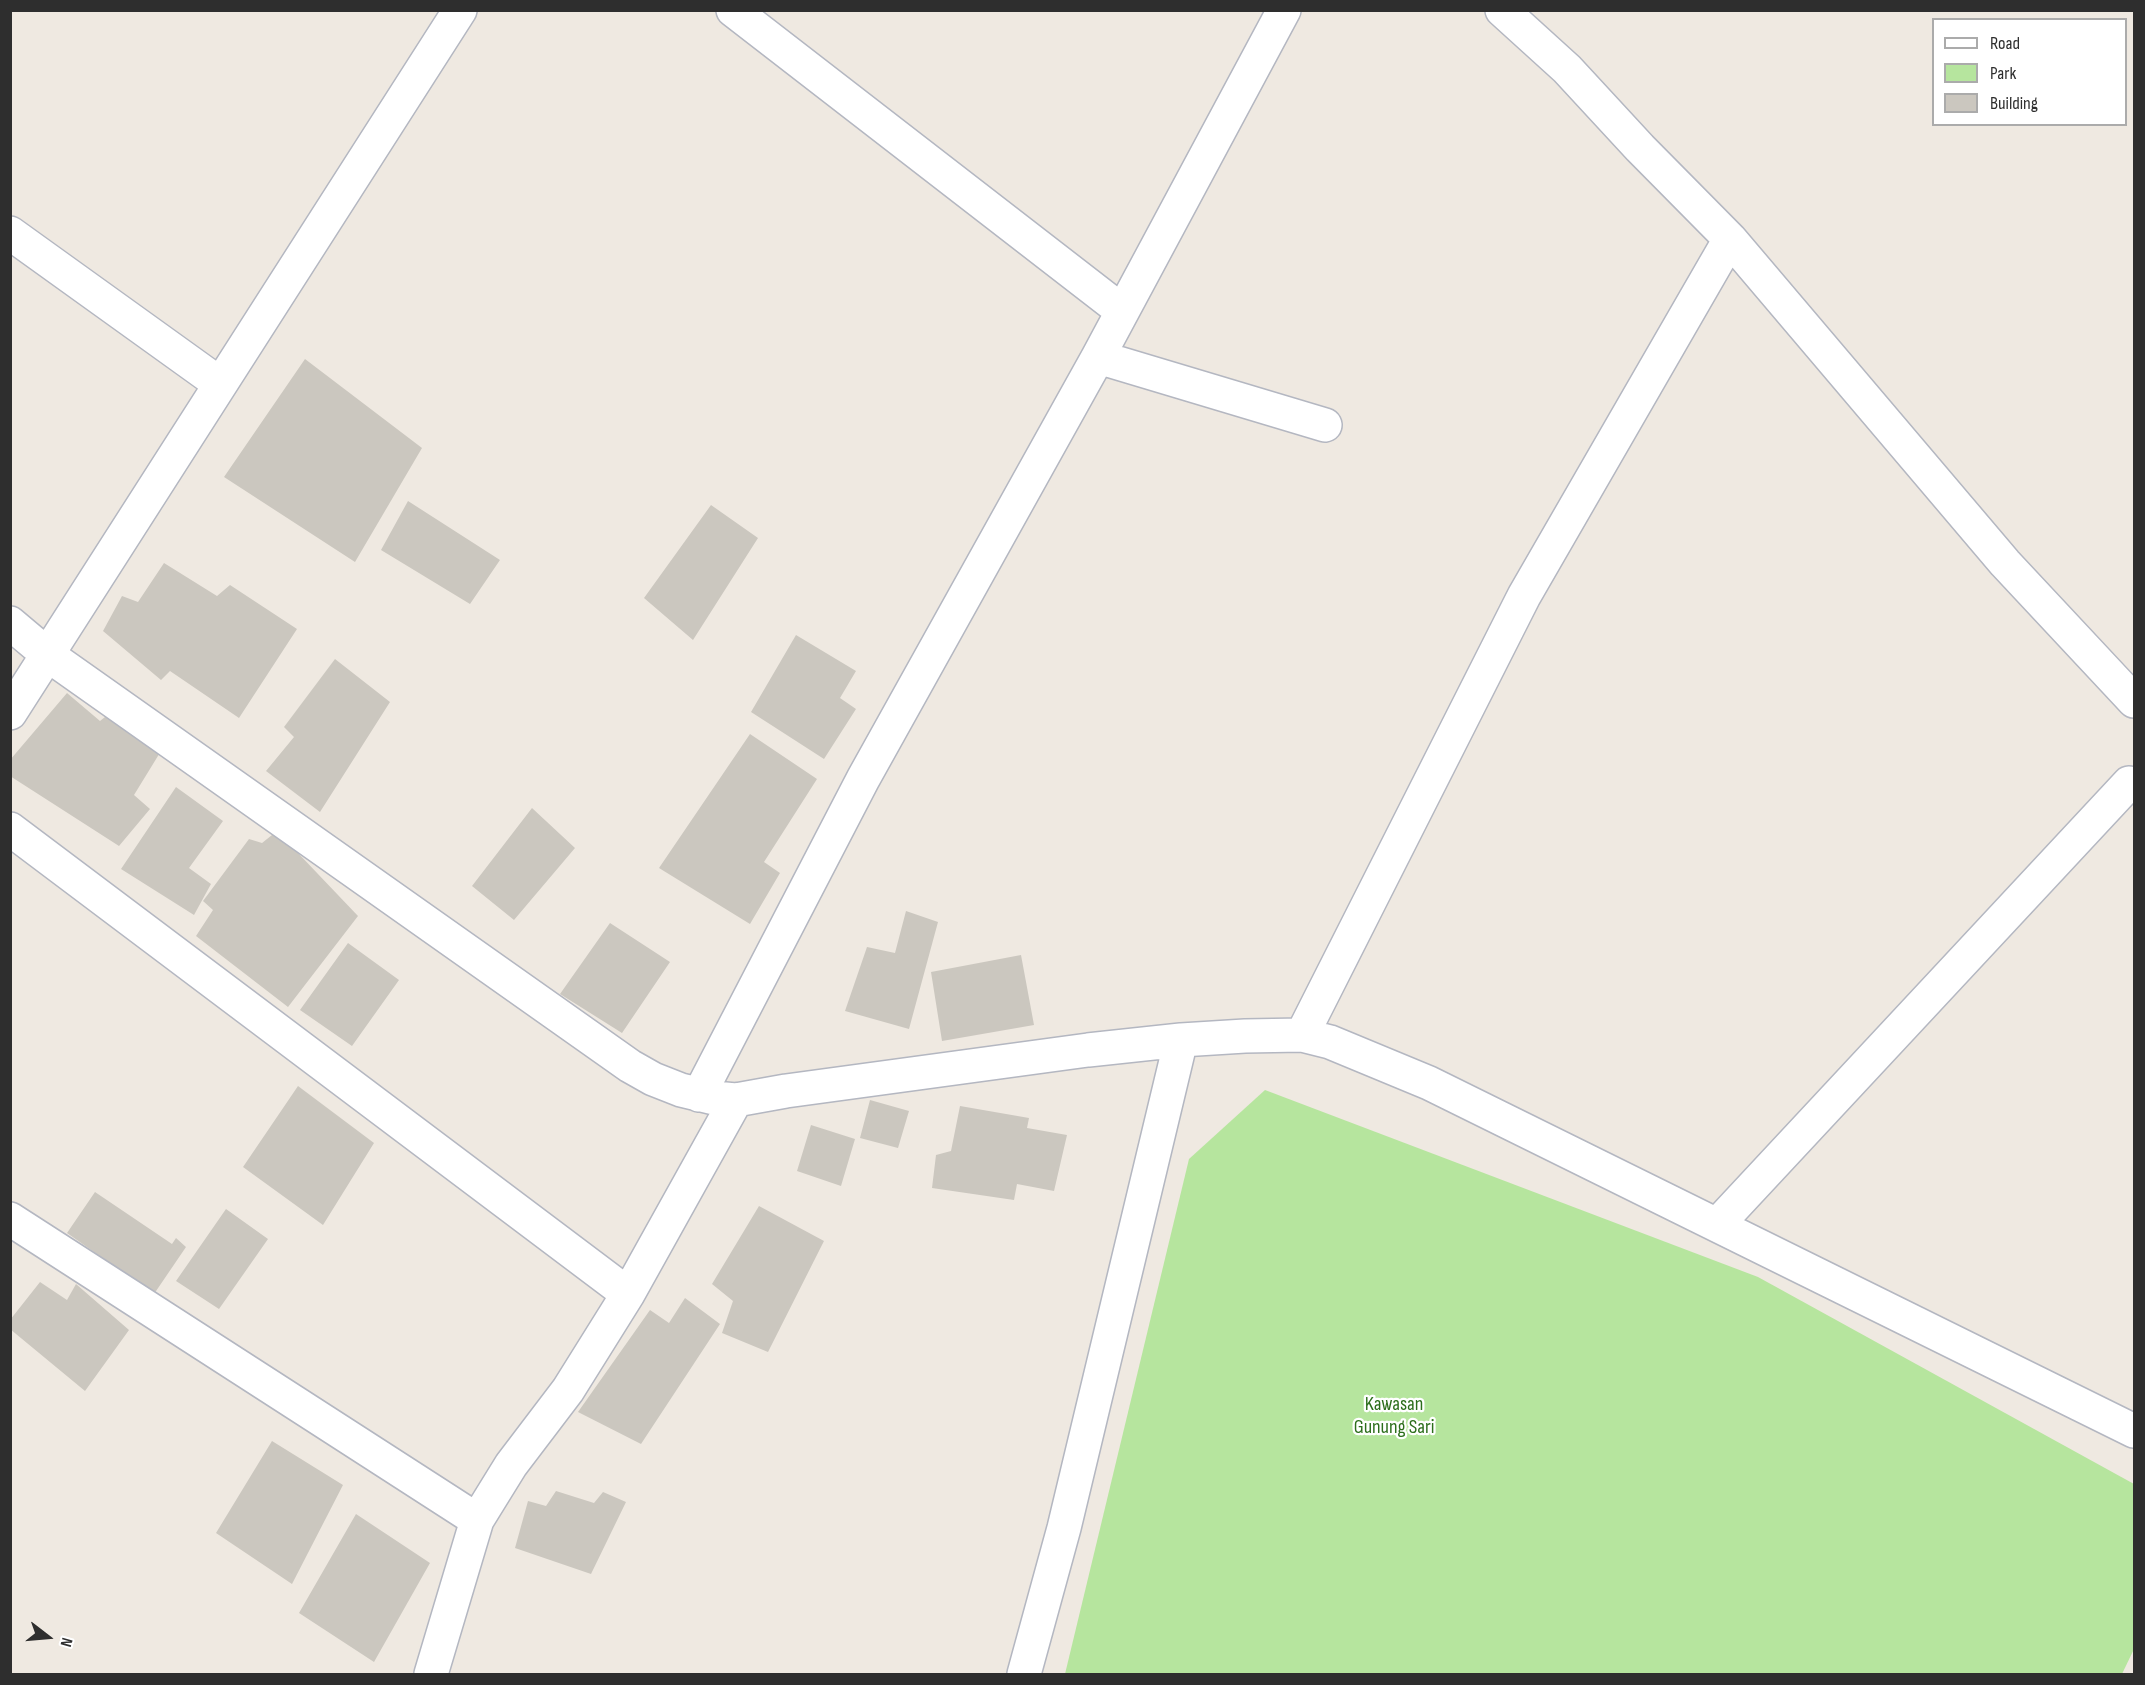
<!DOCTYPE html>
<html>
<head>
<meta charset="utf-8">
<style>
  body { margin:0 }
  #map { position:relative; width:2145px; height:1685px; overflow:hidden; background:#efe9e1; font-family:"Sofia Sans Condensed",sans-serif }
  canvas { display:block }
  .frame { position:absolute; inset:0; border:12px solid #2e2e2e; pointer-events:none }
  .legend { position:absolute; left:1932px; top:18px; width:195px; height:108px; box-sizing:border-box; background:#fff; border:2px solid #ababab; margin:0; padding:8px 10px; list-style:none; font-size:18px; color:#2e2e2e }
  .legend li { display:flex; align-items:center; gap:12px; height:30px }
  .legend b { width:30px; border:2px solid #ababab }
  .north { position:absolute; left:18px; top:1607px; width:60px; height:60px; -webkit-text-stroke:4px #fff; paint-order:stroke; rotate:106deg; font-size:16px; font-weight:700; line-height:24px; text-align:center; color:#2e2e2e }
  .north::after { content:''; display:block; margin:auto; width:21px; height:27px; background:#2e2e2e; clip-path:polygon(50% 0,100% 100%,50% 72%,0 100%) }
</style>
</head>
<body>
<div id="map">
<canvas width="2145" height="1685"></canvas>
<div class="frame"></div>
<ul class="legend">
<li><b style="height:8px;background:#fff"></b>Road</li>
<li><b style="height:16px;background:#b6e59e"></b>Park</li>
<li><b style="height:16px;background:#cbc7bf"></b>Building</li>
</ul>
<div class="north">N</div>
</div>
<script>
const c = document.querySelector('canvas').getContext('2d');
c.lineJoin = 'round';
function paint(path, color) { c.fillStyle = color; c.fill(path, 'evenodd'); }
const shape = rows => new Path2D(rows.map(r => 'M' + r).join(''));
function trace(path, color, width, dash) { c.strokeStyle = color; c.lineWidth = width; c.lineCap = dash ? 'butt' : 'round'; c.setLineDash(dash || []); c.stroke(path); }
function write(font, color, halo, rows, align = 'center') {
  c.font = font + ' "Sofia Sans Condensed",sans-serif'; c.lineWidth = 4.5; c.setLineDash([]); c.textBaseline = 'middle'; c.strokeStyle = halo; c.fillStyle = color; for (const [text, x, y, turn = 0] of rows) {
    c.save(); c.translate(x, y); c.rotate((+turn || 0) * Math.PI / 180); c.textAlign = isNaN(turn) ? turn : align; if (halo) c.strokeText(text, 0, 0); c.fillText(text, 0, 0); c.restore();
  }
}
paint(shape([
  [1265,1090,1758,1277,2134,1484,2134,1649,2122,1674,1065,1674,1189,1159]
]), '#b6e59e');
paint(shape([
  [305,359,422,448,355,562,224,477],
  [408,501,500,560,470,604,381,550],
  [711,505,758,538,693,640,644,598],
  [164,563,217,596,230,585,297,629,239,718,170,671,161,680,103,631,122,596,138,602],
  [796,635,856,671,840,698,856,709,824,759,751,712],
  [335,659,390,702,320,812,266,771,294,737,284,727],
  [67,693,100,721,110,713,161,751,134,795,150,809,119,846,10,776,10,760],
  [750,734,817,779,764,862,780,873,750,924,659,868],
  [176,787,223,821,189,868,211,884,194,915,121,869],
  [532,808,575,848,514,920,472,886],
  [277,831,358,916,288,1007,196,936,213,910,203,901,249,839,262,843],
  [906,911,938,922,909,1029,845,1011,867,947,895,953],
  [610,923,670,962,622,1033,560,994],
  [348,943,399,980,352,1046,300,1010],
  [1021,955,1034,1025,942,1041,931,972],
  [298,1086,374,1143,323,1225,243,1167],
  [870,1100,909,1111,898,1148,860,1138],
  [960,1106,1029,1118,1027,1128,1067,1135,1054,1191,1017,1184,1014,1200,932,1188,936,1155,951,1151],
  [811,1125,855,1139,841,1186,797,1171],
  [95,1192,172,1244,176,1238,186,1247,154,1294,67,1233],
  [759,1206,824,1241,768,1352,722,1333,733,1301,712,1284],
  [226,1209,268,1239,219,1309,176,1281],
  [40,1282,67,1300,76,1284,129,1330,85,1391,10,1329,10,1320],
  [685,1298,720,1324,641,1444,578,1412,650,1310,669,1323],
  [272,1441,343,1485,292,1584,216,1533],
  [556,1491,594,1503,603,1492,626,1502,591,1574,515,1548,528,1501,546,1506],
  [356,1514,430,1563,374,1662,299,1613]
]), '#cbc7bf');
const minor = shape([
  [733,10,1122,311],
  [1502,10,1567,69,1640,148,1730,239,2005,563,2134,701],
  [10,233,220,384],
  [1098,357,1325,425],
  [10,623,48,655,630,1066,653,1079,681,1090,714,1098,736,1100,786,1091,1088,1050,1181,1040,1245,1036,1302,1035,1330,1042,1429,1083,2134,1431],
  [10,713,460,10],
  [10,829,628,1294],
  [1302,1035,1524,596,1730,239],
  [699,1095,863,779,1098,357,1284,10],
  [10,1219,477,1520],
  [1717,1225,2129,783],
  [431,1674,477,1520,511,1465,568,1390,628,1294,736,1100],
  [1024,1674,1064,1528,1181,1040]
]);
trace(minor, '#b4b7c1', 36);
trace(minor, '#fff', 33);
write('20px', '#2c6e1b', '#fff', [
  ["Kawasan",1394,1405],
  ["Gunung Sari",1394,1428]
]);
</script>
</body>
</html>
